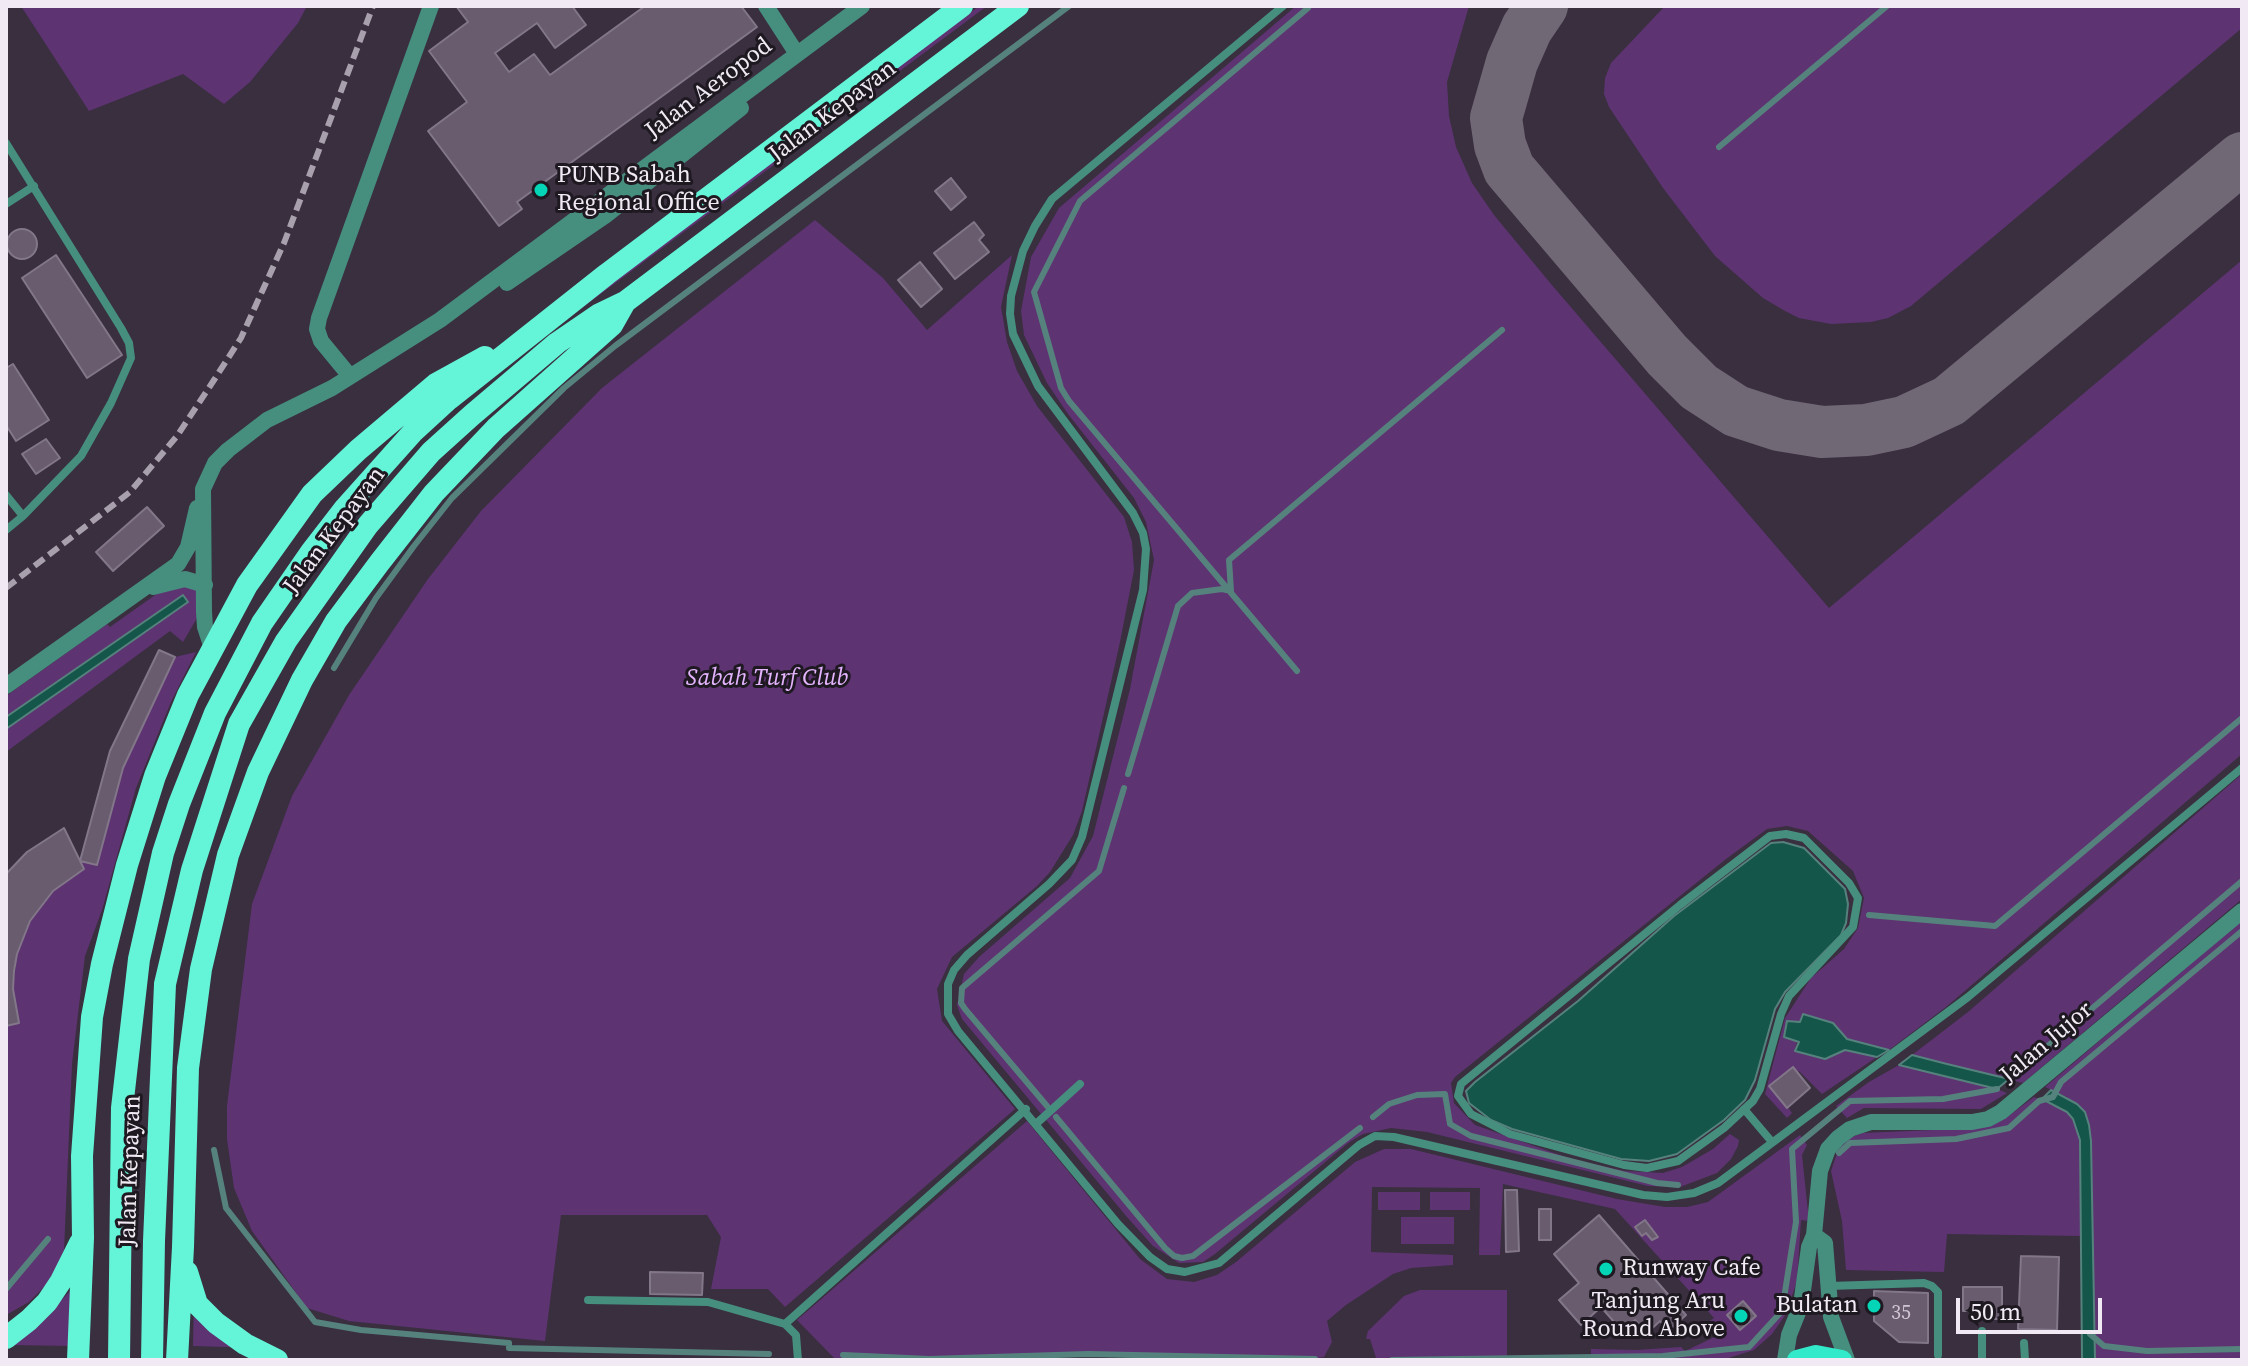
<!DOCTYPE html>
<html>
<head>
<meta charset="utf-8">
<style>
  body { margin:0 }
  #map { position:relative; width:2248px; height:1366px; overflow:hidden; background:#392f3f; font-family:"Source Serif 4",serif }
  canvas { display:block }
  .frame { position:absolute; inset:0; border:8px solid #f1eaf5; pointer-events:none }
  .scale { position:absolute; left:1956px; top:1298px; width:146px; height:36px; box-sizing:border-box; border:4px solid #f1eaf5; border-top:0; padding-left:10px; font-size:24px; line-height:28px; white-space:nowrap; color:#f1eaf5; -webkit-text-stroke:6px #1e1921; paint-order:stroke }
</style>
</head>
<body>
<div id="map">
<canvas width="2248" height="1366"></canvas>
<div class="frame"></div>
<div class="scale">50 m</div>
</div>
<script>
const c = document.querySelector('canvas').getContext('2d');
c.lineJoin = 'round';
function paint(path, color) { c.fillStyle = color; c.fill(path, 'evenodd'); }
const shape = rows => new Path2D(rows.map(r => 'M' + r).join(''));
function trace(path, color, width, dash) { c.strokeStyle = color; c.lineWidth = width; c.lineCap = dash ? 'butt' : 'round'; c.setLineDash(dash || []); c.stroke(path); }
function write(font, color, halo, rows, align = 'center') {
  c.font = font + ' "Source Serif 4",serif'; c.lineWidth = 6; c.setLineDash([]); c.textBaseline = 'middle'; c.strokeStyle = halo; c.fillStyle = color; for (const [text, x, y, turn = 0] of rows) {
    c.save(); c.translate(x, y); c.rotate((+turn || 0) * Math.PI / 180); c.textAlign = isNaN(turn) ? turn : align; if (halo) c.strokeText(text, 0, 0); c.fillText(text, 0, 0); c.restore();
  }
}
paint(shape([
  [21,6,307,6,298,23,250,82,224,104,183,74,89,111],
  [979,6,987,6,547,334,547,331],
  [1296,6,1469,6,1447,82,1449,116,1456,147,1472,183,1494,215,1551,284,1829,608,2242,260,2242,754,1946,1007,1889,1050,1847,1039,1833,1023,1803,1015,1795,1050,1825,1059,1845,1050,1877,1057,1822,1094,1799,1071,1776,1089,1792,1113,1787,1118,1765,1094,1785,1018,1811,978,1844,949,1858,928,1864,898,1853,871,1808,831,1787,826,1767,829,1726,859,1455,1077,1451,1083,1454,1103,1475,1125,1577,1161,1625,1171,1663,1173,1682,1167,1713,1149,1730,1134,1739,1140,1738,1146,1731,1159,1717,1173,1680,1187,1648,1186,1427,1132,1391,1128,1363,1134,1348,1143,1215,1254,1203,1262,1179,1263,1153,1246,1127,1217,962,1019,957,1005,964,974,979,957,1070,878,1093,836,1130,689,1154,560,1146,522,1134,498,1068,414,1047,383,1024,335,1021,311,1031,257,1059,208],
  [1665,6,2242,6,2242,28,1911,306,1888,318,1871,322,1831,324,1799,318,1785,311,1763,298,1715,256,1663,188,1609,107,1604,94,1605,78,1611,63],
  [815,220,883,278,927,330,1012,255,1001,307,1007,342,1017,371,1037,406,1124,517,1132,542,1134,570,1120,642,1082,811,1073,835,1050,872,1037,886,952,957,937,989,942,1021,1015,1109,785,1307,768,1289,711,1289,721,1237,707,1215,561,1215,545,1341,349,1321,307,1308,252,1231,234,1188,227,1139,227,1106,252,904,292,796,349,695,428,579,481,511,602,388],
  [179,584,202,592,200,613,183,642,170,631,6,752,6,729,188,602,182,596,6,717,6,696,107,624,110,627,158,593],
  [196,652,171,702,136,788,102,910,85,956,72,1064,64,1250,49,1282,29,1302,6,1315,6,1026,19,1023,13,989,17,954,30,921,40,905,53,891,84,869,80,861,97,864,123,768,175,657],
  [2242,774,2242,899,2023,1083,1912,1055,1968,1012],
  [2242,920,2242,1360,2095,1360,2091,1141,2089,1125,2067,1097,2045,1087],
  [1899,1065,1997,1089,2007,1093,1981,1109,1864,1108,1847,1118,1836,1106,1869,1082],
  [2034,1097,2067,1112,2078,1129,2080,1140,2082,1236,1947,1234,1944,1272,1846,1270,1842,1221,1831,1171,1839,1147,1849,1138,1863,1133,1980,1128,2007,1117],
  [1027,1121,1140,1259,1167,1279,1194,1282,1217,1275,1236,1262,1355,1162,1384,1149,1411,1149,1617,1199,1665,1207,1687,1207,1708,1202,1800,1135,1807,1145,1802,1155,1809,1221,1801,1220,1797,1281,1786,1314,1772,1334,1754,1350,1722,1360,1591,1356,1591,1349,1637,1350,1681,1347,1685,1351,1719,1335,1708,1322,1714,1318,1615,1209,1503,1184,1500,1255,1479,1255,1480,1188,1372,1187,1371,1252,1453,1255,1453,1265,1411,1268,1393,1274,1346,1305,1327,1321,1332,1342,1324,1357,1303,1360,1132,1360,1132,1357,1088,1356,836,1360,797,1320],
  [1378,1192,1420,1192,1420,1210,1378,1210],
  [1430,1192,1470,1192,1470,1210,1430,1210],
  [1401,1217,1454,1217,1454,1244,1401,1244],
  [72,1289,74,1346,10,1345,51,1311],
  [1420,1290,1507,1290,1507,1359,1376,1358,1370,1339,1366,1339,1368,1331,1404,1296],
  [194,1296,261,1348,193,1346]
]), '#5e3372');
const water = shape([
  [183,595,188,602,6,729,6,717,183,595],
  [1783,842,1804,848,1845,889,1848,904,1846,923,1841,935,1785,992,1775,1009,1755,1080,1745,1100,1724,1120,1677,1154,1649,1161,1621,1159,1512,1129,1491,1120,1469,1103,1466,1091,1475,1082,1578,1001,1674,916,1771,843,1783,842],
  [1803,1014,1833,1023,1847,1039,1889,1050,1877,1057,1845,1050,1825,1059,1795,1051,1799,1042,1784,1037,1787,1021,1800,1022,1803,1014],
  [1912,1055,1947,1064,2009,1079,1997,1089,1899,1065,1912,1055],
  [2051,1090,2077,1104,2085,1112,2089,1125,2091,1141,2095,1360,2082,1360,2080,1140,2073,1119,2067,1112,2042,1099,2051,1090]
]);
paint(water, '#145649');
trace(water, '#56827d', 2);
trace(shape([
  [1719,147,1887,6],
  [334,668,376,598,414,546,452,498,564,388,615,346,1069,6],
  [1297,671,1069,401,1061,388,1034,292,1080,201,1308,8],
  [1128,774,1178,606,1192,593,1222,589,1231,591,1229,560,1502,330],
  [1869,915,1995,926,2242,718],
  [2009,1079,2242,881],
  [1047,1106,965,1009,961,1003,962,988,1099,871,1124,788],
  [1056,1117,1165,1248,1174,1256,1182,1258,1193,1256,1360,1128],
  [1373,1117,1389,1104,1417,1095,1445,1094,1450,1124,1471,1136,1657,1183,1678,1185],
  [214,1150,226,1208,315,1322,361,1330,509,1343,509,1348,769,1354],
  [1839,1153,1850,1143,1956,1139,2009,1128,2039,1101,2053,1097,2061,1082,2242,931],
  [6,1289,48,1239],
  [2090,1334,2104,1346,2147,1351,2242,1349],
  [843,1355,929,1359,1088,1354,1315,1359],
  [1392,1360,1663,1356,1749,1347,1782,1311,1796,1222,1792,1149,1850,1101,1943,1099,1997,1089]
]), '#56827d', 6);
trace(shape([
  [1542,6,1527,28,1512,62,1496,118,1500,145,1509,169,1667,355,1699,387,1736,411,1779,425,1822,432,1866,430,1904,422,1949,401,2242,158]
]), '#716876', 52);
const building = shape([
  [456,6,572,6,586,25,555,48,537,23,495,53,509,72,534,54,550,75,645,6,741,6,757,27,517,202,522,209,499,226,428,131,467,102,429,51,468,22,456,6],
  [951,178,966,197,951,210,935,191,951,178],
  [974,222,984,235,979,240,989,252,955,279,934,253,974,222],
  '7 244a15 15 0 1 1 30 0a15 15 0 1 1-30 0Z',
  [56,255,122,355,87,378,22,278,56,255],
  [920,262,942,289,921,307,898,280,920,262],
  [13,364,49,420,16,441,6,425,6,368,13,364],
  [46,439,60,458,36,474,22,454,46,439],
  [147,507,164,526,113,571,96,552,147,507],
  [159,650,175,657,123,768,97,865,80,861,110,751,159,650],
  [64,828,84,869,53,891,30,921,17,954,14,971,13,989,19,1023,6,1026,6,874,27,852,64,828],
  [1793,1067,1810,1088,1787,1108,1769,1086,1793,1067],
  [1505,1190,1517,1190,1519,1251,1506,1252,1505,1190],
  [1539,1209,1551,1209,1551,1240,1539,1240,1539,1209],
  [1599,1215,1686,1315,1668,1331,1660,1321,1647,1333,1635,1320,1622,1331,1601,1307,1581,1325,1559,1300,1579,1283,1554,1254,1599,1215],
  [1645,1220,1658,1237,1652,1240,1646,1233,1642,1236,1635,1227,1645,1220],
  [2021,1256,2059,1257,2057,1330,2018,1329,2021,1256],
  [650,1272,703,1273,702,1295,650,1294,650,1272],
  [1963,1287,2002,1287,2002,1319,1974,1319,1974,1311,1963,1311,1963,1287],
  [1874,1291,1928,1293,1928,1343,1899,1342,1874,1321,1874,1291],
  [1743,1301,1756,1316,1740,1330,1727,1315,1743,1301]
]);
paint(building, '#685c6e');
trace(building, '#827689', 2);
trace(shape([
  [1283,6,1052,199,1035,226,1023,251,1011,296,1010,314,1013,334,1038,386,1133,513,1143,533,1146,549,1143,590,1082,837,1072,860,1049,884,967,955,954,970,948,984,948,1014,958,1031,1118,1224,1150,1257,1167,1269,1185,1272,1219,1263,1359,1145,1375,1136,1394,1137,1643,1195,1667,1197,1694,1193,1718,1183,1968,997,2242,768],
  [6,143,121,328,129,343,131,358,111,403,81,456,23,516],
  [6,204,34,186],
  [6,495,23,516,6,530],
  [1786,834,1804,838,1849,883,1858,898,1853,927,1789,996,1781,1014,1760,1089,1753,1101,1724,1128,1678,1161,1647,1168,1624,1165,1510,1134,1471,1114,1458,1096,1461,1084,1680,905,1770,836,1786,834],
  [1744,1109,1772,1142],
  [1037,1123,1080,1084],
  [1829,1286,1924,1283,1932,1286,1938,1292,1938,1355],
  [588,1300,708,1302,785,1324,796,1335,798,1360],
  [785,1324,1026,1109],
  [1982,1331,1982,1360],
  [2024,1343,2025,1360]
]), '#468e7e', 8);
trace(shape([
  [766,6,797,54],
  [507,283,605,216,741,108],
  [349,375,321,341,317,329,319,318,431,6],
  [153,587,185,579,205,585],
  [212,648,205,627,204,612,203,489,215,463,228,450,267,420,332,388,440,320,862,6],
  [6,686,178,564,188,547,197,508],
  [1814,1235,1825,1243,1831,1317,1847,1360],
  [1785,1360,1789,1335,1801,1305,1809,1247,1814,1235,1820,1171,1828,1149,1838,1138,1850,1129,1871,1122,1972,1122,1988,1119,2001,1112,2242,911]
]), '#468e7e', 16);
trace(shape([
  [1797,1360,1816,1355,1842,1360]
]), '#32e9c9', 20);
trace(shape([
  [187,1272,197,1304,216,1323,245,1344,277,1360],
  [6,1338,29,1320,47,1302,61,1281,80,1243],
  [78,1360,83,1238,82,1156,92,1017,102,964,127,865,155,776,188,695,247,585,312,494,358,450,436,384,485,357],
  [119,1360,122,1108,139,959,163,853,179,804,215,713,262,623,311,552,345,508,413,432,449,399,607,274,962,6],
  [152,1360,154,1241,165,984,192,870,239,724,286,641,368,525,431,452,472,415,557,343,598,315,625,302,1018,6],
  [177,1360,183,1247,188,1068,201,969,228,855,258,772,302,680,336,621,380,562,434,493,496,428,612,325,625,302]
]), '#64f4d8', 22);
trace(shape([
  [6,588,130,492,177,436,214,380,241,338,284,243,373,6]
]), '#a9a0ad', 6, [12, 6]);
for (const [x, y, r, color] of [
  [541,190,8,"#04d5b6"],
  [1606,1269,8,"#04d5b6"],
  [1874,1306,8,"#04d5b6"],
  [1741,1316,8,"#04d5b6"]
]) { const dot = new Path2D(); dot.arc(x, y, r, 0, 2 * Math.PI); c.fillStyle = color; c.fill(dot); trace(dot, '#1e1921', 3); }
write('20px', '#cfc6d3', null, [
  ["35",1901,1314]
]);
write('24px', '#f1eaf5', '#1e1921', [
  ["Jalan Aeropod",709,89,-37],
  ["Jalan Kepayan",833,112,-37],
  ["Jalan Kepayan",335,531,-53],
  ["Jalan Jujor",2047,1043,-40],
  ["Jalan Kepayan",131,1171,-88]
]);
write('24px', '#f1eaf5', '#1e1921', [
  ["PUNB Sabah",557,176],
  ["Regional Office",557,204],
  ["Runway Cafe",1622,1269],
  ["Tanjung Aru",1725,1302,"right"],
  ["Round Above",1725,1330,"right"],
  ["Bulatan",1858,1306,"right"]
], 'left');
write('italic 24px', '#e5b4ff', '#1e1921', [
  ["Sabah Turf Club",767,679]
]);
</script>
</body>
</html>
